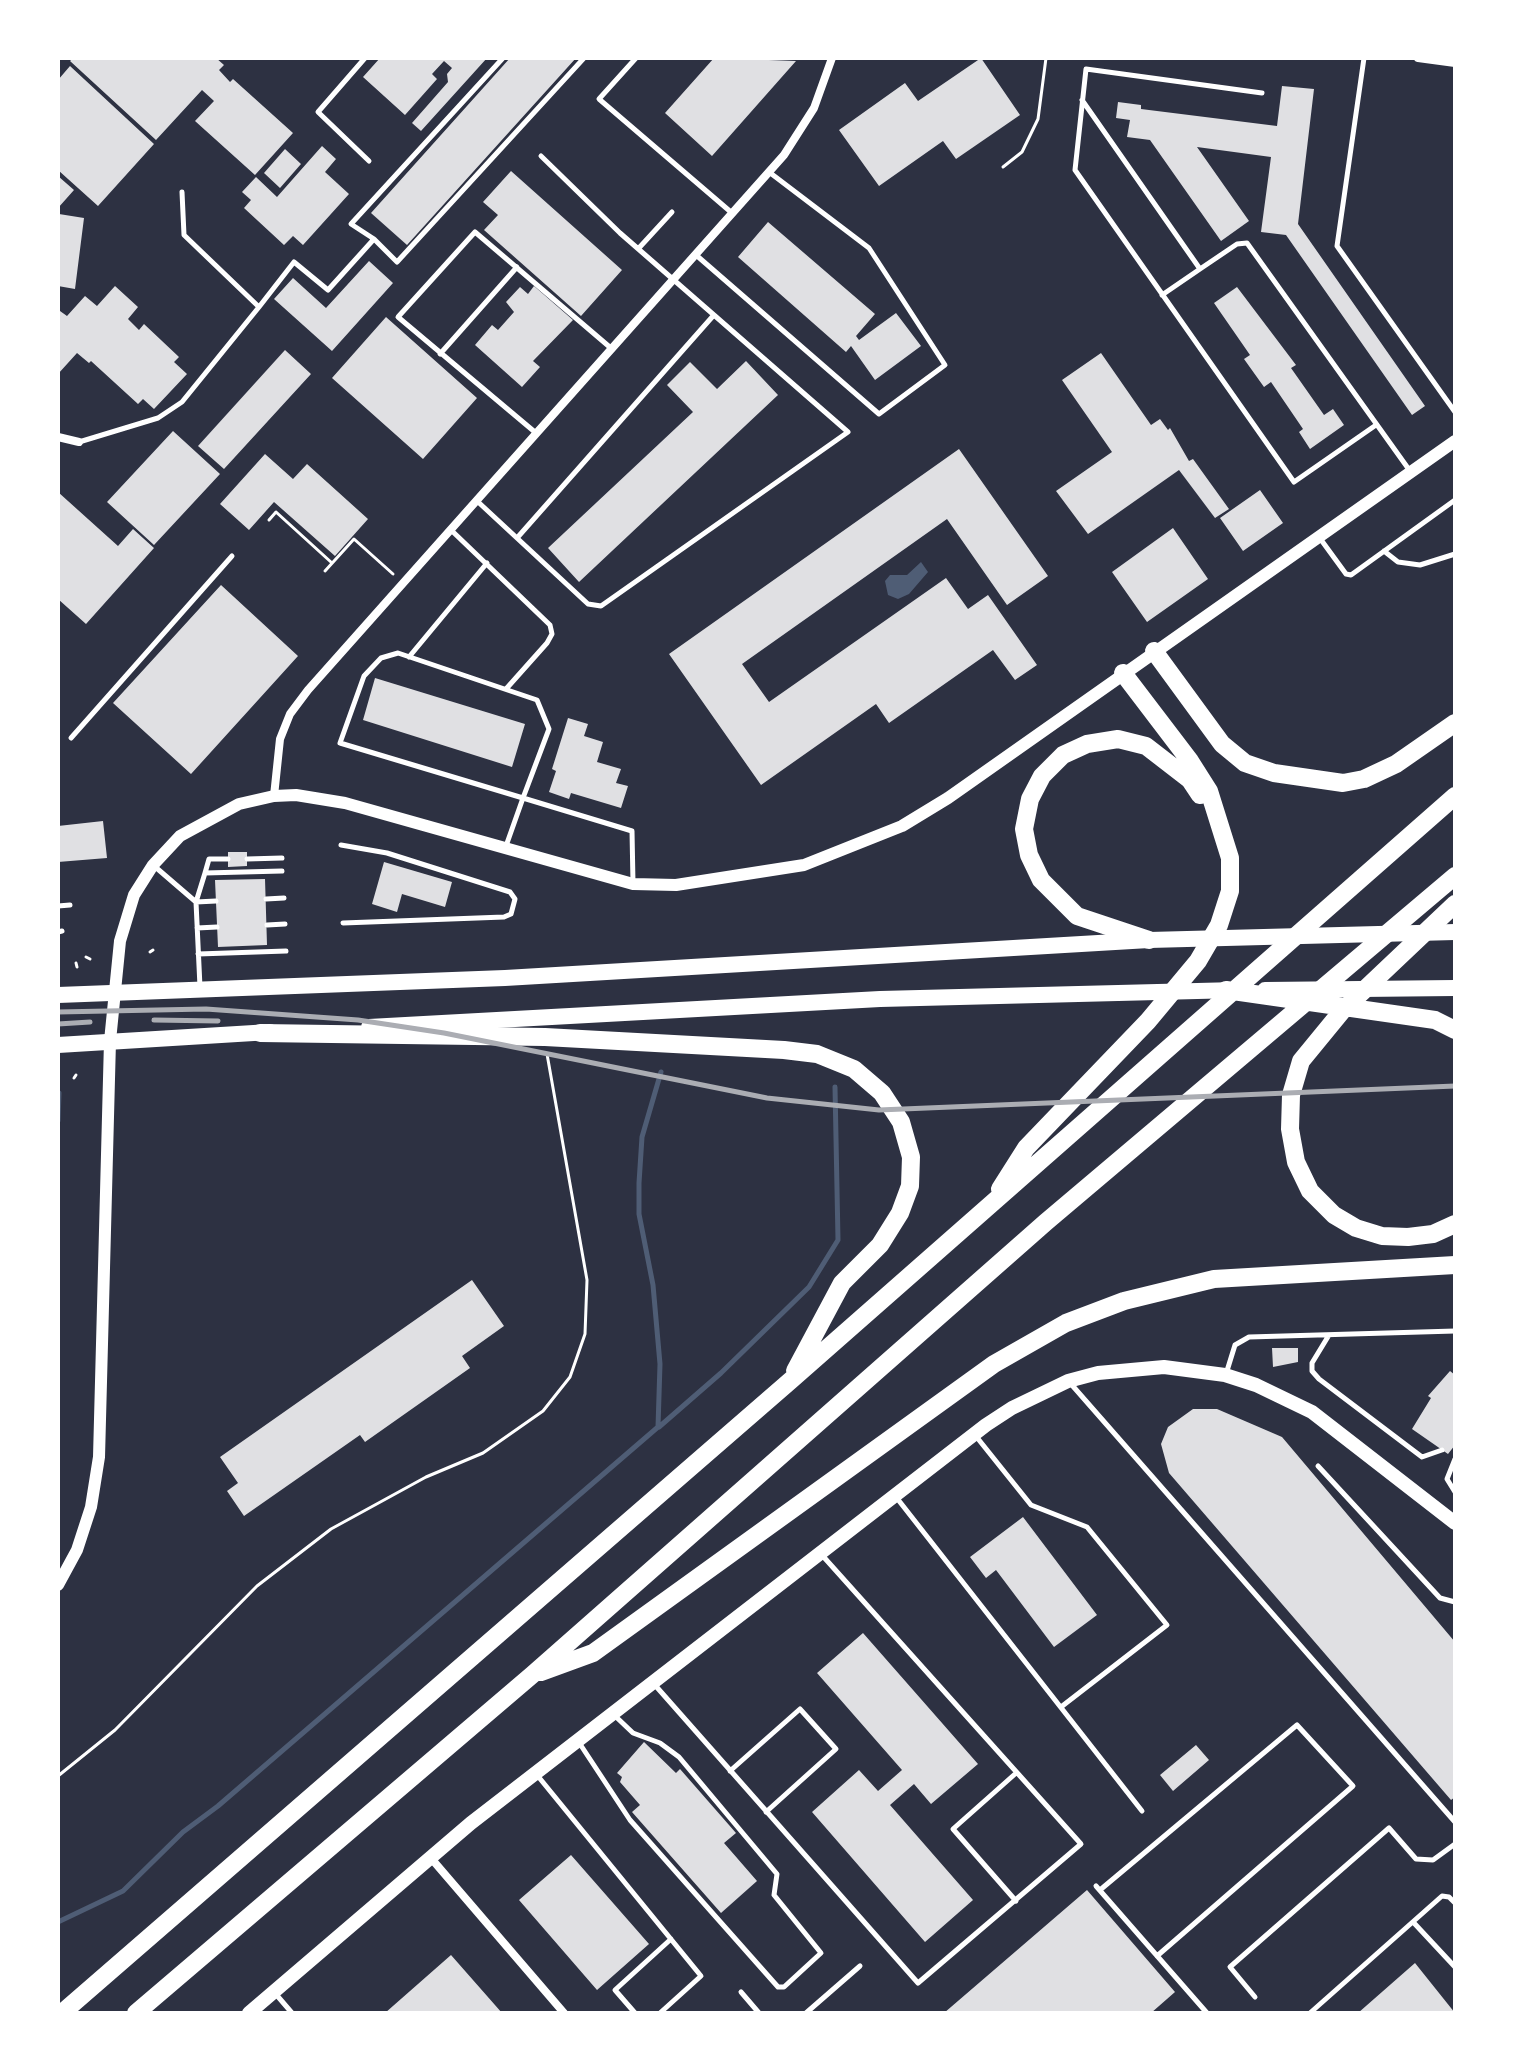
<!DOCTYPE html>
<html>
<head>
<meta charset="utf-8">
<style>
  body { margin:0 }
  #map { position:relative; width:1513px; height:2071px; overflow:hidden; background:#2d3142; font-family:"Fira Sans",sans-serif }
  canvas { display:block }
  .frame { position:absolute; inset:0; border:60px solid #fff; pointer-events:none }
</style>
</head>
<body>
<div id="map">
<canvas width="1513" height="2071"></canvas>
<div class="frame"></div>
</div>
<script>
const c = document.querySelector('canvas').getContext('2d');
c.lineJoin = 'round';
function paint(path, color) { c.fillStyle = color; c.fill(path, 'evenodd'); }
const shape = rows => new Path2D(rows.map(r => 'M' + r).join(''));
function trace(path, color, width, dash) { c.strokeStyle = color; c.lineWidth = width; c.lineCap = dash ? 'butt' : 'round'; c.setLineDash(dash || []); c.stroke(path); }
paint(shape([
  [921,562,928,572,909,594,898,599,888,595,885,581,890,575,907,575]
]), '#4f5d75');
trace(shape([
  [58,1121,59,1093],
  [659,1427,721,1373,809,1287,838,1240,835,1087],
  [58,1922,123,1891,183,1832,218,1806,658,1427,660,1364,653,1285,639,1214,639,1183,642,1137,661,1072]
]), '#4f5d75', 5);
paint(shape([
  [73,58,216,58,224,65,219,70,230,82,233,79,293,133,255,175,195,121,214,101,202,90,156,140,70,61],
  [380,58,487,58,421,131,412,123,448,82,447,74,452,68,444,61,432,74,437,79,405,115,363,77],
  [510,58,576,58,407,245,371,213],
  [714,58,796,61,712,156,665,113],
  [981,58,1020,115,956,159,943,141,879,186,839,130,905,83,918,101],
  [70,66,154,144,98,206,58,170,58,80],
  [1282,86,1314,89,1298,224,1425,406,1412,415,1286,235,1261,232,1271,157,1197,147,1249,221,1221,241,1150,140,1127,137,1130,120,1116,118,1118,102,1141,105,1141,109,1277,126],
  [322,146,336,159,325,172,349,194,303,245,293,236,284,245,244,208,251,200,242,192,256,177,277,197],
  [285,149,301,164,280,188,264,173],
  [511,171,622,270,581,316,484,230,498,215,483,202],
  [58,176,74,190,58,208],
  [59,214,84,218,75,289,58,286],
  [768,222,875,314,856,336,859,340,896,313,921,346,875,380,851,346,846,352,738,257],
  [369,261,393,283,332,351,274,299,293,278,326,308],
  [115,286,138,307,128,319,139,330,144,324,179,357,174,362,187,374,154,409,143,399,138,404,91,361,89,363,77,353,58,374,58,313,60,311,67,316,85,296,97,306],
  [534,286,573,320,533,361,540,367,522,387,475,345,492,325,498,330,514,312,506,302,520,287,528,294],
  [1237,287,1296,365,1291,368,1324,415,1333,409,1344,425,1310,449,1299,432,1303,429,1271,382,1264,387,1244,359,1250,355,1214,303],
  [386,317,477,398,423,459,332,378],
  [285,350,311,374,224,469,198,446],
  [1101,353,1151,425,1160,419,1168,430,1170,428,1189,461,1193,459,1229,509,1215,518,1179,470,1088,534,1056,491,1112,452,1062,380],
  [746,361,778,395,579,582,548,548,693,412,667,385,690,362,717,389],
  [173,431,220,474,154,545,107,502],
  [959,449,1048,576,1007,605,947,519,742,664,769,702,946,578,968,609,988,595,1037,665,1015,680,993,650,889,723,876,704,761,785,669,654],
  [265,454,293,479,307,464,368,519,335,556,274,502,249,530,220,504],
  [1260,490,1283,523,1243,551,1220,518],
  [58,492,118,546,133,529,154,548,86,624,58,599],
  [1173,528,1208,579,1147,622,1112,572],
  [221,585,298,656,191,774,113,703],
  [375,678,525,724,512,767,363,720],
  [568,718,588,724,584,736,603,742,597,762,621,769,616,783,628,786,621,808,571,793,569,799,549,792,556,771,552,769],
  [103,821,107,858,58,862,58,826],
  [228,852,247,852,247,866,228,867],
  [384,862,452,882,445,907,402,894,397,912,372,904],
  [265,879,267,945,218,947,215,880],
  [472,1280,504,1326,462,1356,470,1368,365,1442,360,1435,244,1516,227,1491,238,1483,220,1457],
  [1272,1348,1298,1348,1298,1362,1273,1367],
  [1450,1371,1455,1375,1455,1445,1448,1454,1412,1429,1431,1398,1428,1396],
  [1193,1409,1217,1409,1282,1437,1455,1642,1455,1797,1451,1800,1169,1473,1161,1444,1168,1427],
  [1023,1517,1097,1615,1054,1647,996,1570,986,1578,970,1557],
  [863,1633,978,1764,931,1804,914,1784,890,1805,973,1900,925,1942,812,1812,859,1770,878,1791,902,1770,817,1673],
  [644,1742,676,1773,680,1769,736,1833,724,1843,757,1881,721,1913,632,1812,640,1805,620,1782,622,1777,617,1773],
  [1196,1745,1209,1760,1173,1791,1160,1775],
  [571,1855,649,1944,597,1990,519,1900],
  [1087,1890,1175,1992,1151,2013,944,2013],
  [451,1955,502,2013,385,2013],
  [1415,1963,1455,2013,1358,2013]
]), '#e0e0e3');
trace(shape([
  [1003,167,1022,152,1038,119,1046,58],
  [269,520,276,512,332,563],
  [325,571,354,539,393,574],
  [150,952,153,950],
  [86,957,90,959],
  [76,963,77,967],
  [74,1078,76,1075],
  [58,1776,115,1730,257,1586,331,1529,426,1477,483,1453,543,1411,570,1377,585,1334,587,1280,547,1054]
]), '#fff', 3);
trace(shape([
  [365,58,318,112,369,161],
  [503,58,351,224,374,239,397,262,584,58],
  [636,58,599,99,732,213],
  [1364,58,1337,246,1455,412],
  [1262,93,1086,69,1075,170,1294,482,1376,425],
  [1082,100,1200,269,1237,244,1247,243,1410,471],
  [182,192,184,235,259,307,294,262,328,290,374,239],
  [638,249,672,212],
  [696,255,879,414,945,365,869,248,769,172],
  [1162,295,1200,269],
  [440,354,517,267],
  [536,433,398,317,475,232,612,349],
  [79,442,158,418,182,402,259,307],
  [476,500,588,604,601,606,848,432,620,233,541,156],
  [451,530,550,625,552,634,547,643,506,689],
  [1319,537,1346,574,1351,575,1455,500],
  [517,538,713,316],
  [1384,551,1398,562,1420,565,1455,554],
  [409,657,487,563],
  [71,738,232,556],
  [341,845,387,853,510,892,515,899,511,914,504,917,343,923],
  [506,846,523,798,549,729,537,700,398,653,381,658,364,676,340,743,523,798,632,831,633,883],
  [247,859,282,858],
  [153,865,196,902,200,987],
  [205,873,209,859,228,859],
  [266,899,284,898],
  [216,901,196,902,205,873,282,871],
  [58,906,70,905],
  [267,925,285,924],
  [197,928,217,927],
  [58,932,62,931],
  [198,954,286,951],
  [1329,1335,1312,1363,1312,1371,1319,1379,1422,1457,1442,1450],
  [1226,1374,1235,1345,1249,1337,1455,1331],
  [1071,1384,1455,1822],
  [975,1435,1031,1505,1087,1527,1167,1625,1061,1707],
  [1455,1459,1447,1479,1455,1492],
  [1318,1466,1440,1598,1455,1602],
  [896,1497,1142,1811],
  [654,1684,918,1983,1081,1844,821,1554],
  [578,1741,630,1820,778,1987,784,1987,821,1953,774,1895,777,1874,679,1757,660,1743,633,1733,613,1714],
  [730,1771,800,1709,836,1749,766,1812],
  [1015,1774,953,1829,1016,1901],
  [537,1775,701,1976,660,2013],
  [1096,1886,1207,2013],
  [1100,1890,1297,1725,1353,1786,1157,1956],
  [1414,1923,1455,1967],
  [274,1992,292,2013],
  [741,1992,759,2013],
  [1255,1997,1230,1967,1389,1828,1416,1859,1433,1860,1455,1844],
  [635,2013,615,1990,671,1939],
  [806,2013,860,1966],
  [1310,2013,1442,1896,1449,1897,1455,1903]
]), '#fff', 5);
trace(shape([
  [1418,58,1455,63],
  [58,437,79,442],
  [274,796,280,739,290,714,308,690,784,155,814,108,832,58],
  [430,1857,564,2013]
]), '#fff', 8);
trace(shape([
  [58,1585,77,1550,91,1507,99,1457,110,1041,120,941,134,895,153,865,180,836,239,804,274,796,296,795,345,803,633,884,676,885,804,865,902,826,948,798,1455,441]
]), '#fff', 12);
trace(shape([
  [249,2013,471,1823,986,1425,1012,1408,1068,1381,1098,1373,1164,1367,1225,1375,1256,1385,1312,1412,1455,1523]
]), '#fff', 14);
trace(shape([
  [1265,990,1455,988],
  [58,995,505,978,1149,940,1455,932],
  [369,1027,880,999,1237,990],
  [58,1045,270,1032]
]), '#fff', 16);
trace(shape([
  [1154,651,1222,744,1245,763,1274,773,1343,783,1364,779,1396,764,1455,723],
  [1455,904,1342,1011,1301,1061,1291,1095,1290,1129,1296,1162,1310,1191,1334,1215,1356,1228,1382,1236,1408,1237,1433,1234,1455,1224],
  [1149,940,1077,916,1041,880,1029,855,1024,829,1030,799,1042,776,1063,755,1087,744,1118,739,1146,746,1190,780,1200,795],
  [1226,990,1435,1020,1455,1030],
  [260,1033,545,1037,784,1050,817,1054,854,1069,882,1093,901,1122,911,1157,910,1186,900,1213,880,1245,842,1283,795,1371],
  [1000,1189,1026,1148,1148,1021,1198,961,1219,925,1230,891,1230,858,1209,791,1190,761,1123,673],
  [541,1672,593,1653,994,1364,1066,1323,1124,1301,1214,1279,1455,1265],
  [62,2013,790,1381,1455,796],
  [136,2013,532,1675,1046,1222,1455,876]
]), '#fff', 18);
trace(shape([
  [58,1012,206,1009,358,1020,444,1033,767,1098,879,1110,1455,1086],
  [154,1020,218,1021],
  [58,1024,90,1022]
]), '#abadb3', 5);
</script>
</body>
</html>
